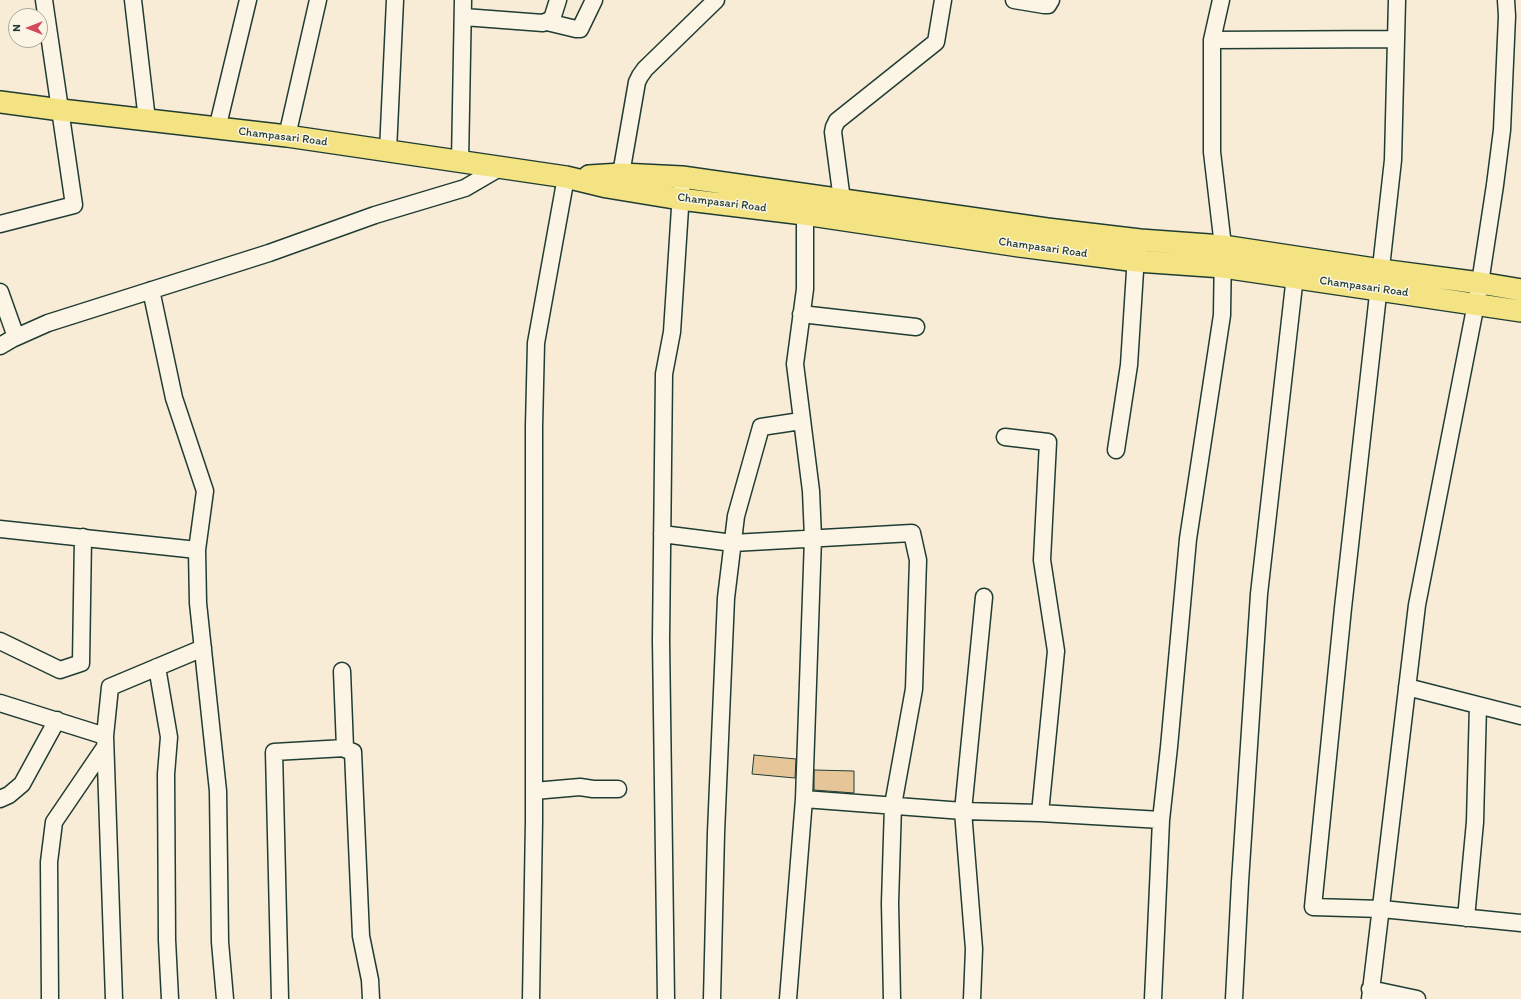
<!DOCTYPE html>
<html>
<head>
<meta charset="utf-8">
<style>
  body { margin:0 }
  #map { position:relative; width:1521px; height:999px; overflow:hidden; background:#f8ecd6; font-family:Itim,sans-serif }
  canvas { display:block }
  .north { position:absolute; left:8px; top:8px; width:40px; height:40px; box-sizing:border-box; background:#fcf5e5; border:1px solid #a4ab9e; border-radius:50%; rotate:270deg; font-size:11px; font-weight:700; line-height:16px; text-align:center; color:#1f3d34 }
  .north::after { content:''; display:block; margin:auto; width:14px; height:18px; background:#d1495b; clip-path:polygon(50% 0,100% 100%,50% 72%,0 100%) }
</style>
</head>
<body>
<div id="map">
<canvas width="1521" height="999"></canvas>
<div class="north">N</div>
</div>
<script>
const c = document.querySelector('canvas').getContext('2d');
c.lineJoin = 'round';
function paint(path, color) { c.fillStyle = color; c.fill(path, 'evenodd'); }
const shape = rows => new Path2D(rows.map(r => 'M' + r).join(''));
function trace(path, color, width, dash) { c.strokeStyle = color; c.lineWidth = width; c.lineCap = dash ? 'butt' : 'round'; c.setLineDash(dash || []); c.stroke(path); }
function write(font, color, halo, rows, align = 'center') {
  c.font = font + ' Itim,sans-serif'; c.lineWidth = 3; c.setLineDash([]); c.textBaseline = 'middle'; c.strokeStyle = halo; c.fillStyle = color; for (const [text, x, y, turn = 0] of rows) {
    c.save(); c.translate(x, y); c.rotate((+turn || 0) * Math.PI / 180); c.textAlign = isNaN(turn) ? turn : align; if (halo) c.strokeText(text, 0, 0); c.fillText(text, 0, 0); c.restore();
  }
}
const building = shape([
  [754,755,796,759,795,778,752,774,754,755],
  [814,770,854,771,854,793,814,790,814,770]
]);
paint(building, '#e6c698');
trace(building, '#1f3d34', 1);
const minor = shape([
  [133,0,147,120],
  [1014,0,1044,5,1048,5,1051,0],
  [1397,0,1393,160,1343,608,1313,907,1382,909,1521,923],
  [464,17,543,23,552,19,558,0],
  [547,22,576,29,580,29,594,0],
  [1212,40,1396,39],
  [217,129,248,0],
  [287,136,318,0],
  [388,151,395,0],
  [460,162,463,0],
  [621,174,637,82,640,76,645,69,716,0],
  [842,200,833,132,834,127,837,121,936,42,943,0],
  [0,224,74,205,44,0],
  [151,290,174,398,205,491,197,550,198,603,218,791,220,942,225,999],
  [0,292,16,337],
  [801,314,916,327],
  [0,346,12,339,48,323,269,253,375,215,465,188,501,167],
  [1005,437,1048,442,1042,560,1056,651,1040,813],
  [1116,450,1129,365,1135,271,1138,251],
  [0,529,197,550],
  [662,534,733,543,912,533,918,560,914,689,893,805,890,903,892,999],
  [0,641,60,670,81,663,83,537],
  [157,667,169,737,166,774,167,940,170,999],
  [1407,687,1521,716],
  [0,703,105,736,114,999],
  [105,736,110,687,203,648],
  [342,748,353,752,361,936,370,980,371,999],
  [534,791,580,787,593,789,618,789],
  [0,799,9,795,22,784,57,720],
  [804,799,963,811,1040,813,1161,820],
  [1466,918,1475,822,1478,705],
  [1370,989,1417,999],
  [50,999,49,862,54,822,105,747],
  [280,999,274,752,345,748,342,671],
  [531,999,534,821,534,426,536,343,566,177],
  [666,999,661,640,664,374,672,332,682,177],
  [712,999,716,833,726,598,736,516,761,427,801,421],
  [788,999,804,799,813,538,811,491,795,364,805,289,805,203],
  [972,999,974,949,963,811,984,597],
  [1153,999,1161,820,1169,747,1188,539,1222,315,1223,246,1212,152,1212,40,1221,0],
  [1234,999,1240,882,1259,594,1296,267],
  [1370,999,1417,605,1480,283,1495,185,1502,130,1507,16,1506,0]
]);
const major = shape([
  [0,102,61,110,287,136,566,177,607,187,680,199,804,214,1019,246,1137,261,1223,267,1521,311],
  [589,176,621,174,682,177,1047,229,1140,240,1223,246,1381,270,1480,283,1521,290]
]);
trace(minor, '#1f3d34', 19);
trace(major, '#1f3d34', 24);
trace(minor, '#fcf5e5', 16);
trace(major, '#f4e382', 21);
write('12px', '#1f3d34', '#fcf5e5', [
  ["Champasari Road",283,137,7],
  ["Champasari Road",722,203,7],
  ["Champasari Road",1043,248,8],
  ["Champasari Road",1364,287,8]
]);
</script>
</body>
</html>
